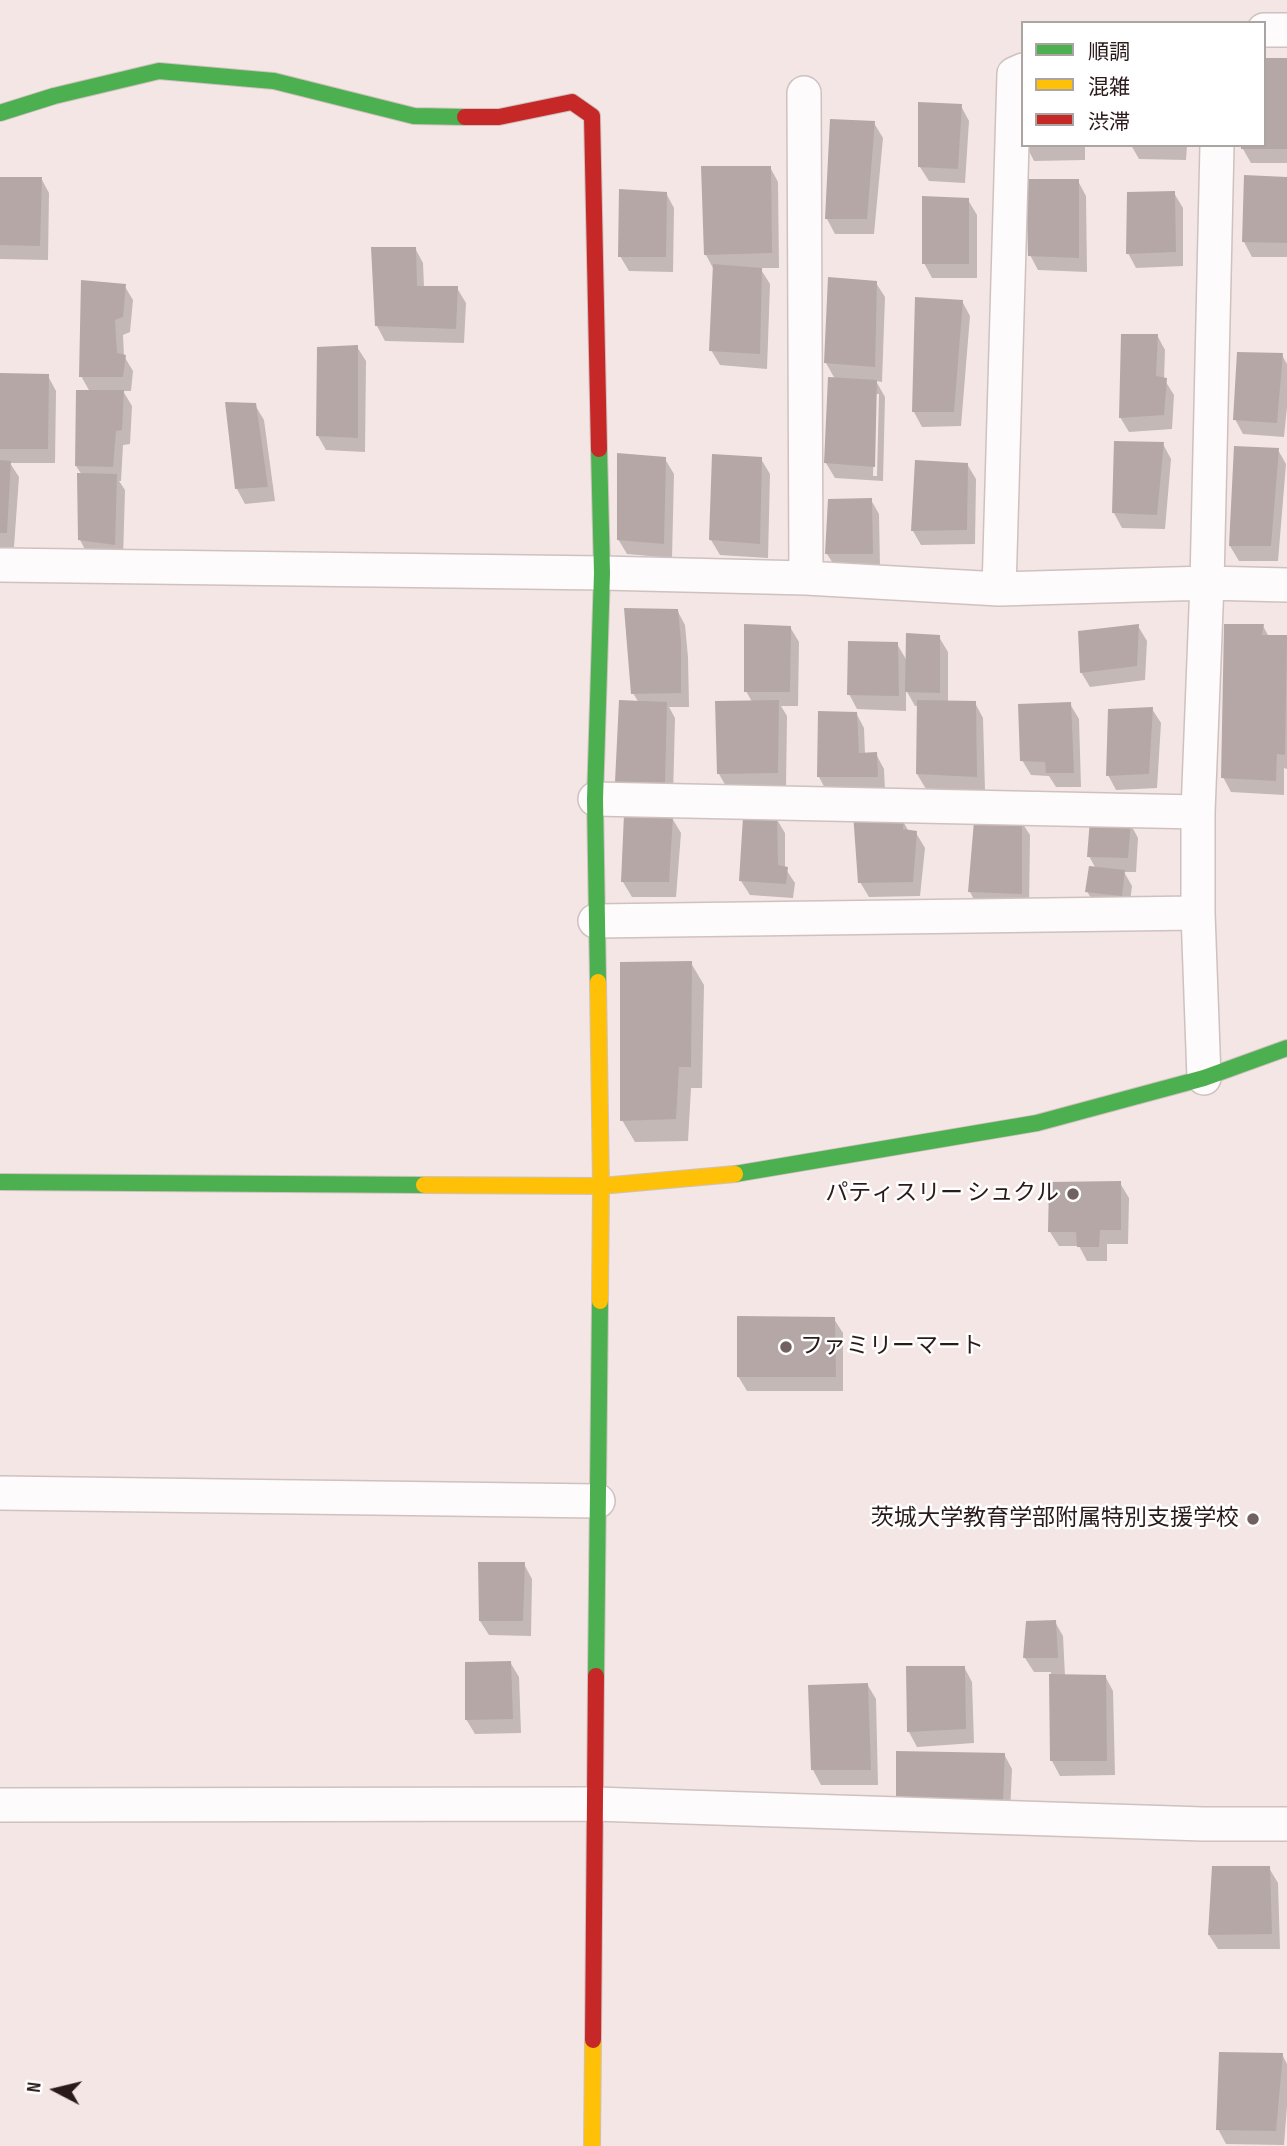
<!DOCTYPE html>
<html>
<head>
<meta charset="utf-8">
<style>
  body { margin:0 }
  #map { position:relative; width:1287px; height:2146px; overflow:hidden; background:#f4e6e4; font-family:"Sofia Sans Condensed","Noto Sans JP",sans-serif }
  canvas { display:block }
  .legend { position:absolute; left:1021px; top:21px; width:245px; height:126px; box-sizing:border-box; background:#fff; border:2px solid #aaa4a3; margin:0; padding:9px 12px; list-style:none; font-size:21px; color:#2a1b1a }
  .legend li { display:flex; align-items:center; gap:14px; height:35px }
  .legend b { width:35px; border:2px solid #aaa4a3 }
  .north { position:absolute; left:21px; top:2055px; width:70px; height:70px; -webkit-text-stroke:5px #fff; paint-order:stroke; rotate:277deg; font-size:19px; font-weight:700; line-height:28px; text-align:center; color:#2a1b1a }
  .north::after { content:''; display:block; margin:auto; width:24px; height:32px; background:#2a1b1a; clip-path:polygon(50% 0,100% 100%,50% 72%,0 100%) }
</style>
</head>
<body>
<div id="map">
<canvas width="1287" height="2146"></canvas>
<ul class="legend">
<li><b style="height:9px;background:#4caf50"></b>順調</li>
<li><b style="height:9px;background:#ffc107"></b>混雑</li>
<li><b style="height:9px;background:#c62828"></b>渋滞</li>
</ul>
<div class="north">N</div>
</div>
<script>
const c = document.querySelector('canvas').getContext('2d');
c.lineJoin = 'round';
function paint(path, color) { c.fillStyle = color; c.fill(path, 'evenodd'); }
const shape = rows => new Path2D(rows.map(r => 'M' + r).join(''));
function trace(path, color, width, dash) { c.strokeStyle = color; c.lineWidth = width; c.lineCap = dash ? 'butt' : 'round'; c.setLineDash(dash || []); c.stroke(path); }
function write(font, color, halo, rows, align = 'center') {
  c.font = font + ' "Sofia Sans Condensed","Noto Sans JP",sans-serif'; c.lineWidth = 5; c.setLineDash([]); c.textBaseline = 'middle'; c.strokeStyle = halo; c.fillStyle = color; for (const [text, x, y, turn = 0] of rows) {
    c.save(); c.translate(x, y); c.rotate((+turn || 0) * Math.PI / 180); c.textAlign = isNaN(turn) ? turn : align; if (halo) c.strokeText(text, 0, 0); c.fillText(text, 0, 0); c.restore();
  }
}
paint(shape([
  [1287,59,1287,163,1251,163,1243,149,1264,145],
  [961,106,969,121,965,183,929,181,920,167],
  [831,121,874,123,883,138,874,234,835,234,827,219],
  [1026,145,1085,145,1085,160,1034,161],
  [1131,145,1187,145,1186,160,1139,159],
  [770,167,778,182,779,268,760,268,770,284,767,369,720,365,711,350,714,270,706,255],
  [41,178,49,193,48,260,0,259,0,179],
  [1287,179,1287,257,1252,257,1244,242],
  [1078,181,1086,196,1087,272,1038,270,1030,255],
  [666,193,674,208,673,272,629,271,620,256],
  [1174,193,1183,208,1183,266,1136,268,1128,253],
  [968,200,977,215,977,278,932,278,924,263],
  [415,248,423,263,424,287,457,288,466,303,464,343,385,341,377,326],
  [876,283,885,297,882,382,876,381,885,397,883,481,835,478,826,463,835,379,826,363],
  [875,394,879,394,877,476,873,476],
  [124,285,133,300,130,332,123,335,124,356,133,371,131,391,123,391,132,406,130,444,123,445,121,481,119,481,125,490,123,559,88,555,80,540,82,475,76,466,90,392,81,376],
  [962,301,970,316,961,426,922,427,914,412],
  [1157,335,1165,350,1164,379,1174,395,1172,429,1129,432,1120,417],
  [357,347,366,361,365,452,326,450,318,436],
  [1282,355,1287,364,1287,407,1284,437,1243,434,1235,419],
  [0,374,48,376,56,391,55,463,10,463,19,477,14,547,0,547],
  [255,405,264,420,275,501,245,504,237,489],
  [1163,444,1171,459,1165,529,1122,528,1114,513],
  [1235,447,1278,450,1286,464,1278,561,1239,561,1230,546],
  [665,459,674,474,672,558,627,554,618,539],
  [761,459,770,474,768,558,720,555,711,540],
  [967,464,976,479,975,544,921,545,913,531],
  [871,500,879,514,880,568,836,568,827,554],
  [677,610,685,625,688,657,689,707,669,707,675,718,673,797,626,796,617,782,639,703,633,693],
  [1138,626,1147,641,1145,680,1090,687,1081,672],
  [1263,626,1269,637,1287,637,1287,769,1284,768,1284,795,1231,792,1223,777],
  [790,627,799,642,798,706,781,706,787,716,786,788,727,788,719,774,752,702,746,691],
  [939,637,948,652,948,702,975,703,983,718,985,791,926,789,917,774,919,706,915,706,906,690,906,711,857,709,849,694,897,644,907,661],
  [1070,704,1079,719,1081,787,1056,787,1049,776,1031,775,1022,760],
  [1152,709,1161,723,1157,788,1116,790,1108,775],
  [820,713,856,713,864,728,865,754,876,754,884,769,885,791,827,792,819,777],
  [672,818,681,833,676,897,632,897,623,882],
  [776,818,785,833,785,868,795,883,793,898,750,895,741,881],
  [903,821,909,832,916,833,925,848,920,896,869,897,860,882],
  [1021,821,1030,835,1029,909,978,907,970,892],
  [1130,823,1138,838,1136,872,1124,872,1132,886,1129,910,1095,906,1087,891,1096,869,1089,856],
  [691,963,704,985,702,1088,691,1088,688,1141,635,1142,622,1120],
  [1120,1183,1129,1198,1128,1244,1107,1244,1107,1261,1087,1261,1079,1246,1059,1246,1050,1232],
  [834,1319,843,1333,843,1391,747,1391,738,1376],
  [524,1564,532,1579,531,1636,489,1635,480,1621],
  [1055,1622,1063,1636,1065,1676,1105,1676,1113,1691,1115,1775,1060,1776,1052,1761,1051,1672,1034,1672,1025,1658],
  [510,1662,519,1677,521,1733,475,1734,466,1719],
  [964,1667,972,1682,974,1743,917,1747,909,1732],
  [867,1684,876,1699,878,1785,821,1785,813,1770],
  [1004,1754,1012,1769,1010,1814,906,1811,897,1796],
  [1269,1868,1278,1883,1280,1949,1218,1949,1209,1935],
  [1282,2054,1287,2064,1287,2106,1284,2145,1226,2144,1218,2129]
]), '#0003');
paint(shape([
  [1264,58,1287,58,1287,149,1241,149,1241,145,1264,145],
  [918,102,962,104,958,169,918,167],
  [830,119,875,121,867,219,825,219],
  [701,166,771,166,772,253,704,255],
  [1244,175,1287,177,1287,243,1242,242],
  [0,177,42,177,40,246,0,245],
  [1026,179,1079,179,1079,258,1028,256],
  [619,189,667,192,666,257,618,257],
  [1175,191,1176,252,1126,254,1127,192],
  [922,196,969,198,969,264,922,264],
  [371,247,416,247,417,286,458,286,456,329,375,326],
  [713,264,762,268,760,354,709,351],
  [828,277,877,281,875,367,824,363],
  [81,280,126,284,123,317,115,320,117,353,126,355,123,377,79,377],
  [915,297,963,300,954,412,912,412],
  [1121,334,1158,334,1156,376,1167,378,1164,415,1119,418],
  [358,345,358,438,316,436,317,347],
  [1237,352,1283,353,1277,423,1233,420],
  [0,373,49,374,48,449,0,449],
  [828,377,877,380,875,467,824,463],
  [76,390,124,390,122,430,116,431,113,467,75,466],
  [225,402,256,403,268,487,235,489],
  [1114,441,1164,442,1157,515,1112,513],
  [1234,446,1279,448,1271,546,1229,546],
  [617,453,666,457,664,544,617,540],
  [712,454,762,457,760,544,709,540],
  [0,460,11,461,7,533,0,533],
  [915,460,968,463,967,530,911,531],
  [77,473,117,474,115,545,78,540],
  [872,498,873,554,825,554,828,499],
  [624,608,678,609,681,641,681,693,631,694],
  [744,624,791,626,790,692,744,692],
  [1139,624,1137,666,1080,673,1078,631],
  [1224,624,1264,624,1262,635,1287,635,1285,755,1277,754,1276,781,1221,778],
  [906,633,940,635,940,693,905,692],
  [848,641,898,642,899,696,847,695],
  [619,700,667,702,665,783,615,782],
  [779,700,778,773,717,774,715,701],
  [917,700,976,701,977,777,916,774],
  [1071,702,1074,773,1046,773,1045,762,1020,761,1018,704],
  [1153,707,1149,774,1106,776,1108,709],
  [818,711,857,712,859,753,877,752,878,777,817,777],
  [853,813,904,820,903,829,917,831,913,882,858,883],
  [624,814,673,816,669,882,621,882],
  [777,816,778,865,788,867,786,884,739,881,743,817],
  [1022,819,1022,894,968,892,974,821],
  [1090,819,1131,821,1128,858,1087,857],
  [1089,866,1125,870,1122,896,1085,892],
  [692,961,691,1067,679,1067,676,1119,620,1121,620,962],
  [1121,1181,1121,1230,1100,1230,1099,1247,1077,1247,1076,1232,1048,1232,1049,1182],
  [737,1316,835,1317,836,1377,737,1377],
  [478,1562,525,1562,523,1621,479,1621],
  [1056,1620,1058,1658,1023,1658,1026,1621],
  [511,1661,513,1719,465,1720,465,1662],
  [906,1666,965,1666,966,1729,907,1732],
  [1049,1674,1106,1675,1107,1761,1050,1761],
  [868,1683,871,1770,811,1770,808,1685],
  [896,1751,1005,1753,1003,1800,896,1797],
  [1212,1866,1270,1866,1272,1934,1208,1935],
  [1219,2052,1283,2053,1276,2131,1216,2130]
]), '#b4a7a6');
const street = shape([
  [1264,30,1287,30],
  [804,93,806,578],
  [0,565,602,573,806,578,999,589,1207,583,1287,585],
  [999,589,1014,74,1023,70],
  [595,799,1198,812],
  [595,921,1198,913],
  [1204,1078,1198,913,1198,812,1207,583,1217,145],
  [0,1493,598,1501],
  [0,1805,595,1804,1203,1824,1287,1824]
]);
const fast = shape([
  [0,113,54,96,159,71,274,81,414,116,465,117],
  [598,982,595,799,602,573,599,449],
  [735,1174,1037,1123,1204,1078,1287,1048],
  [0,1182,424,1185],
  [596,1676,600,1301]
]);
const slow = shape([
  [598,982,601,1186,600,1301],
  [424,1185,601,1186,735,1174],
  [592,2146,593,2040]
]);
const jam = shape([
  [465,117,499,117,572,102,592,116,599,449],
  [593,2040,596,1676]
]);
trace(street, '#cfc1bf', 36);
trace(fast, '#cfc1bf', 18);
trace(slow, '#cfc1bf', 18);
trace(jam, '#cfc1bf', 18);
trace(street, '#fdfbfb', 33);
trace(fast, '#4caf50', 16);
trace(slow, '#ffc107', 16);
trace(jam, '#c62828', 16);
for (const [x, y, r, color] of [
  [1073,1194,7,"#716261"],
  [786,1347,7,"#716261"],
  [1253,1519,7,"#716261"]
]) { const dot = new Path2D(); dot.arc(x, y, r, 0, 2 * Math.PI); c.fillStyle = color; c.fill(dot); trace(dot, '#fff', 2.5); }
write('23px', '#2a1b1a', '#fff', [
  ["パティスリー シュクル",1059,1194],
  ["ファミリーマート",800,1347,"left"],
  ["茨城大学教育学部附属特別支援学校",1239,1519]
], 'right');
</script>
</body>
</html>
